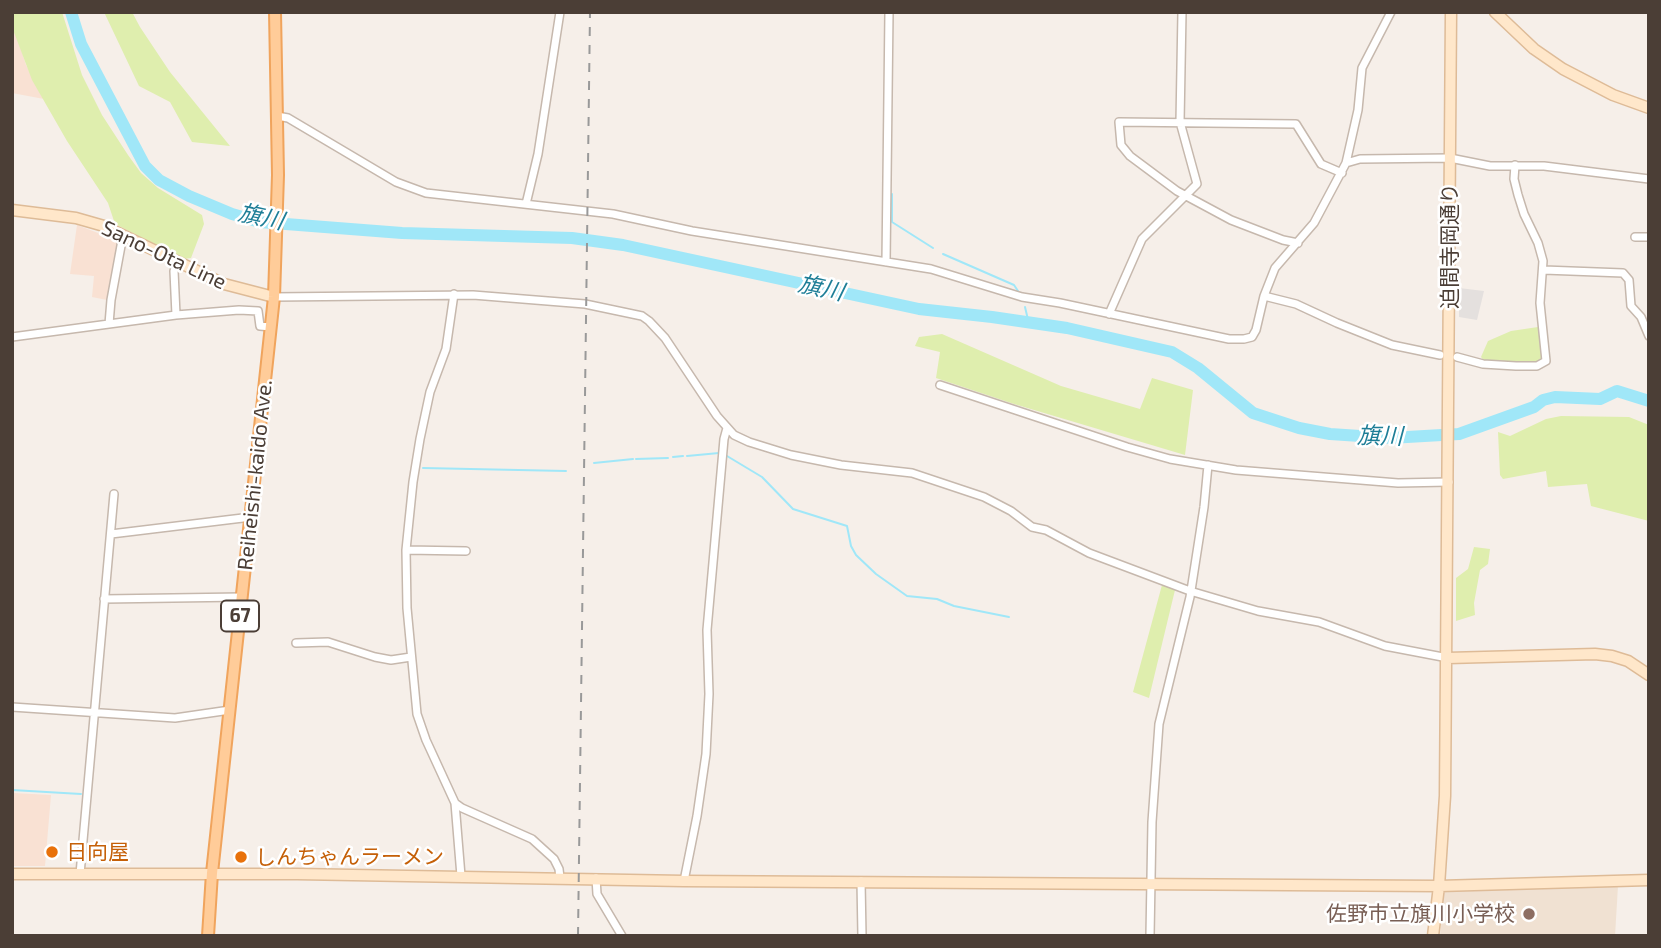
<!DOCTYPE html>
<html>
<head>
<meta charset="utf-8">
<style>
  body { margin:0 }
  #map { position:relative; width:1661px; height:948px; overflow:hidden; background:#f6efe9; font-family:"Exo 2",sans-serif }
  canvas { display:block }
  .frame { position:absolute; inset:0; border:14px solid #4b3e36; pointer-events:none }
</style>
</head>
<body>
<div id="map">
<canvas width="1661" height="948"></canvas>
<div class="frame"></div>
</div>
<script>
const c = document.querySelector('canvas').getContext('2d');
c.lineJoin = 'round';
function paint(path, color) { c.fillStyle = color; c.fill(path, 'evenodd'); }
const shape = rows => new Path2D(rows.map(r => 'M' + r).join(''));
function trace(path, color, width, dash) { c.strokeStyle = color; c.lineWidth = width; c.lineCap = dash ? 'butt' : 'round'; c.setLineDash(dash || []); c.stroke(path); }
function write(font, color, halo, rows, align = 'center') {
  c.font = font + ' "Exo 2","Noto Sans JP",sans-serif'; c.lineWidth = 5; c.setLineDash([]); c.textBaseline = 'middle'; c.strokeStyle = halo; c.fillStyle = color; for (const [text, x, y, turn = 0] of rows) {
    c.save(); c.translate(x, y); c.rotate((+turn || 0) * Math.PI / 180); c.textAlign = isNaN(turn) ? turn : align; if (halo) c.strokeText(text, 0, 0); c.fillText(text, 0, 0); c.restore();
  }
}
paint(shape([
  [14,27,26,65,44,99,12,93],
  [77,225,119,241,107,300,92,297,94,276,70,274],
  [13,793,51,795,45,866,12,866]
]), '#f9e1d3');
paint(shape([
  [1618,886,1615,936,1440,936,1444,891]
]), '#f0e1d2');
paint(shape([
  [12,12,62,12,82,75,102,115,128,155,141,173,158,188,202,215,204,224,191,258,184,259,115,224,108,203,67,141,32,80,12,27],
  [104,12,132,12,140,27,170,72,230,146,192,142,170,102,139,86],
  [1538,327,1543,357,1534,364,1485,362,1481,357,1488,341,1511,331],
  [942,334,1061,386,1140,409,1152,378,1193,390,1185,455,1014,404,936,378,940,352,915,346,919,337],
  [1561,416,1629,417,1649,425,1649,521,1591,506,1587,484,1548,487,1546,471,1503,479,1500,475,1498,432,1510,436,1546,419],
  [1474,547,1490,549,1488,564,1480,570,1474,603,1475,615,1456,621,1456,578,1468,569],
  [1162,585,1175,590,1149,698,1133,692]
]), '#dfeeae');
paint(shape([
  [1459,288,1484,291,1477,320,1459,317]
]), '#e4e0de');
trace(shape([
  [892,194,892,222,933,248],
  [943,254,1014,285,1018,291],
  [1025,307,1029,324],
  [687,456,719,453],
  [727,456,762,477,793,509,847,526,851,546,856,555,876,574,907,596,937,599,954,606,1009,617],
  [673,457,683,456],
  [636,459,668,458],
  [594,463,633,459],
  [423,468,566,471],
  [12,790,81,794]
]), '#a0e7f8', 2);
trace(shape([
  [71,12,81,44,145,166,159,180,189,196,232,214,260,222,402,233,572,238,623,245,919,309,992,317,1067,328,1172,352,1198,368,1253,413,1299,428,1330,434,1390,438,1459,434,1534,407,1543,400,1555,397,1600,399,1617,391,1649,401]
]), '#a0e7f8', 12);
const street = shape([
  [277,116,288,118,396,182,426,193,613,214,692,231,931,269,1022,297,1060,303,1229,339,1244,339,1252,337,1256,330,1264,296,1275,268,1314,223,1346,163,1358,110,1362,68,1391,12],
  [1346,163,1360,159,1450,158,1490,166,1544,166,1649,179],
  [526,204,538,154,560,12],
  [1635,237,1649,237],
  [1298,243,1283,240,1231,220,1177,191,1130,156,1121,145,1119,122,1296,124,1321,164,1342,173],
  [886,262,889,12],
  [1544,270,1623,273,1629,280,1631,306,1641,317,1649,336],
  [454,294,446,349,430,392,420,439,413,482,406,550,407,608,417,714,426,740,455,803,462,808,532,839,554,859,559,869,560,878],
  [1264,296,1296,304,1337,323,1392,345,1440,355],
  [274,297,473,295,585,304,642,316,649,321,665,338,717,416,734,435,749,442,791,455,841,465,912,473,984,497,1011,511,1032,527,1046,530,1089,553,1190,591,1258,611,1319,622,1385,646,1448,658],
  [1109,314,1142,239,1197,184,1180,122,1182,12],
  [176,315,174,271,177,262],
  [109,324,111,300,123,235],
  [12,337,176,315,239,310,258,311,260,326,271,327],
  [1457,357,1483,364,1516,366,1537,366,1546,361,1540,303,1543,261,1538,243,1524,214,1518,195,1514,179,1515,165],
  [940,385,1127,447,1170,459,1236,470,1398,483,1449,482],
  [111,534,251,517],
  [406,550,466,551],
  [104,599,242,597],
  [296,643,328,642,375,657,391,660,411,657],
  [12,707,175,718,230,710],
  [455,803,461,876],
  [80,874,114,494],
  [596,878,597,894,622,936],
  [684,881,697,816,706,754,709,694,707,630,724,439,727,428],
  [861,881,862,936],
  [1150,936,1152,822,1159,724,1190,597,1204,507,1208,465]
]);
const secondary = shape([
  [1495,12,1534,49,1563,69,1613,95,1649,108],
  [12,210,76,218,104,226,224,284,274,297],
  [1448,658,1595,654,1612,656,1628,661,1649,675],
  [12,874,297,874,684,881,1439,886,1649,880],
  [1433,936,1439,886,1445,796,1451,12]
]);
const primary = shape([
  [208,936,212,873,274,297,278,175,275,12]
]);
trace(street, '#c6b8ad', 10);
trace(secondary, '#debb97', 13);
trace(primary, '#f0a45d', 14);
trace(street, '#fff', 7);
trace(secondary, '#ffe7ca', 10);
trace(primary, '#fc9', 10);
trace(shape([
  [578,936,590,12]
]), '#999', 2, [9, 9]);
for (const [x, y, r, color] of [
  [52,852,7,"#e8710a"],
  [241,857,7,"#e8710a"],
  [1529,914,7,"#8d6e63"]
]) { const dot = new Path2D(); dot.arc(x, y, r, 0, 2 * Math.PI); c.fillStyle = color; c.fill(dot); trace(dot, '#fff', 2.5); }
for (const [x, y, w] of [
  [240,616,38]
]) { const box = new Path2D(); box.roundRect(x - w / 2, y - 15.5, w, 31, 5); c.fillStyle = '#fff'; c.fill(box); trace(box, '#4b3e36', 2); }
write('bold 19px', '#4b3e36', null, [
  ["67",240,616]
]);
write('21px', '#4b3e36', '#fff', [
  ["迫間寺岡通り",1450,246,-90],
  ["Sano-Ota Line",164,255,25],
  ["Reiheishi-kaido Ave.",255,475,-84]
]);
write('21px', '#c56008', '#fff', [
  ["日向屋",66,852],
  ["しんちゃんラーメン",255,857]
], 'left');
write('21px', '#785e54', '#fff', [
  ["佐野市立旗川小学校",1515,914]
], 'right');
write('italic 23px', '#1e7e97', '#fff', [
  ["旗川",261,217,12],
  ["旗川",821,288,12],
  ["旗川",1380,436,1]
]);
</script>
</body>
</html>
